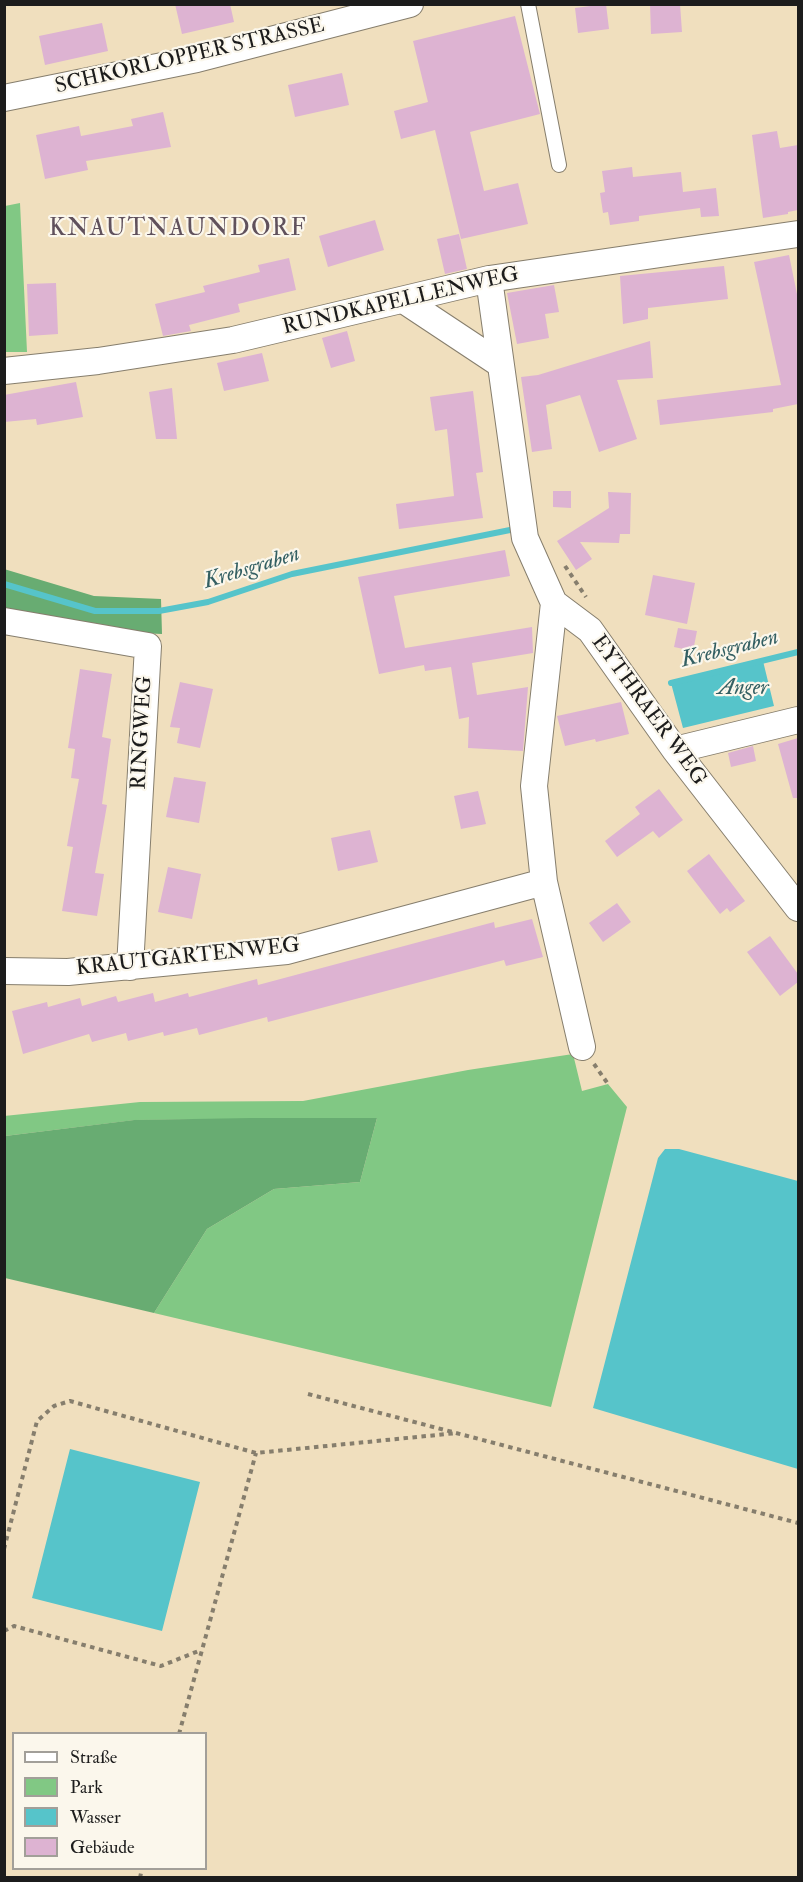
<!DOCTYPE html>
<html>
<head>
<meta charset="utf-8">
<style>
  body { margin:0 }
  #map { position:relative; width:803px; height:1882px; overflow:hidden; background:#f0dfbe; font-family:"IM FELL Double Pica",serif }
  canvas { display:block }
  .frame { position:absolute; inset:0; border:6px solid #1c1c1c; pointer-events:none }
  .legend { position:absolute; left:12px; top:1732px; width:195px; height:138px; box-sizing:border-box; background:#fbf7ec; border:2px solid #a29f99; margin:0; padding:8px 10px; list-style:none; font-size:18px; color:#1c1c1c }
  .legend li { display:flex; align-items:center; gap:12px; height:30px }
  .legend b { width:30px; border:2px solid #a29f99 }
</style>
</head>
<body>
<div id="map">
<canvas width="803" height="1882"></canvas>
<div class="frame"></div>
<ul class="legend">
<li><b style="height:8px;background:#fff"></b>Straße</li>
<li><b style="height:16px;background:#81c884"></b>Park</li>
<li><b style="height:16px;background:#56c4ca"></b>Wasser</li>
<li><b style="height:16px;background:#ddb3d2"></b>Gebäude</li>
</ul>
</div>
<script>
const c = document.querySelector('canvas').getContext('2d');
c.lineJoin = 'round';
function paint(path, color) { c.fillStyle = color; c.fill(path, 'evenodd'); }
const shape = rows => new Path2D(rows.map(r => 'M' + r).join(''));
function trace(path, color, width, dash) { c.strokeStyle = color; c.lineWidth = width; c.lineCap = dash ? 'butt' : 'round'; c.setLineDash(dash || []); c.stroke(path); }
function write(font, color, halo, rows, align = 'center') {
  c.font = font + ' "IM FELL Double Pica",serif'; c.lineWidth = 4.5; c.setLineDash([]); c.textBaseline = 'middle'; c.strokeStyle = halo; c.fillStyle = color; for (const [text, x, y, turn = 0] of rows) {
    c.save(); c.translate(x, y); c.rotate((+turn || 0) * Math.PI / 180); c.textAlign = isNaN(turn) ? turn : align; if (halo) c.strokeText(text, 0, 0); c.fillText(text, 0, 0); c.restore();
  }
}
paint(shape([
  [20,203,27,352,5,352,5,206],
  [573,1054,582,1091,608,1084,627,1107,551,1407,154,1313,207,1229,274,1189,360,1182,377,1118,135,1120,5,1136,4,1116,140,1102,303,1101,468,1070]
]), '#81c884');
paint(shape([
  [4,569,94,596,161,599,162,634,91,631,5,616],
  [251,1118,377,1118,360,1182,274,1189,207,1229,154,1313,5,1278,5,1136,134,1120]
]), '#68ac72');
paint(shape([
  [763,661,774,706,683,728,671,683],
  [665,1149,679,1149,798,1181,798,1469,593,1408,658,1158],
  [70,1449,200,1482,162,1631,32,1598]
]), '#56c4ca');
trace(shape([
  [4,584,95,611,159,611,208,602,292,574,510,530],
  [671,683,798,652]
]), '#56c4ca', 6);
paint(shape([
  [175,4,230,4,234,22,182,34],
  [606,4,609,29,578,33,575,8],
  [650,4,680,4,682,32,651,34],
  [515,16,540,114,470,132,484,191,518,183,528,224,461,239,435,130,401,139,394,111,428,102,413,41],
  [102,23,108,51,45,65,39,36],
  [342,73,349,105,295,117,288,85],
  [163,112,171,147,86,161,88,170,45,179,36,135,79,126,81,136,133,126,131,119],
  [777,131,780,148,798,145,798,210,788,212,788,214,763,218,752,135],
  [632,167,633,177,681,172,683,192,716,188,719,216,701,217,700,208,639,216,639,221,610,225,608,212,603,213,600,193,605,192,602,171],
  [375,220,384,250,328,267,319,236],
  [459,234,467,269,445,274,437,239],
  [789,255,798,299,798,404,773,409,773,412,660,425,657,400,781,385,754,262],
  [289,258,296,290,238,304,240,312,189,325,191,331,163,336,155,304,205,292,203,286,260,272,258,265],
  [724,266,728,299,648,308,648,319,623,324,620,276],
  [56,283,58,334,29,336,27,284],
  [554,285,559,312,545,314,549,338,517,344,507,293],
  [347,331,355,361,331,368,322,338],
  [650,341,653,378,617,380,637,439,599,452,580,395,546,405,552,449,532,452,521,377,538,375],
  [262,353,269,381,224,391,217,363],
  [76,382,83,417,37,425,36,419,4,422,4,395],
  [172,388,177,439,156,439,149,392],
  [473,391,483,472,476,473,483,518,399,529,396,504,454,496,447,429,435,431,430,397],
  [553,491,571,491,571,508,553,507],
  [608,492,631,493,630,534,620,534,619,543,580,542,592,559,576,570,557,541,609,508],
  [505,550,510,576,394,596,405,648,532,627,533,653,472,663,477,695,528,687,523,751,468,748,469,717,459,719,451,667,425,671,424,665,379,674,358,577],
  [653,575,695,583,687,624,645,615],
  [678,628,697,631,693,651,674,647],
  [80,669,112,674,102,737,111,739,102,804,107,805,95,873,104,874,97,916,62,911,73,847,67,846,79,779,71,778,75,749,68,748],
  [180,682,213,689,200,748,177,743,180,728,170,727],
  [621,702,629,734,596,742,595,739,565,746,557,716],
  [798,738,798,798,793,798,778,744],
  [753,746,756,761,731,767,728,753],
  [174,777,206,782,199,823,166,817],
  [659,789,683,820,659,838,653,831,617,857,605,841,640,814,635,807],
  [478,791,486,824,461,829,454,796],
  [370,830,378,862,338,871,331,838],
  [709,854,745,901,730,912,727,908,720,914,687,871],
  [168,867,201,874,192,919,158,912],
  [617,903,631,922,603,942,589,923],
  [532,919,543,957,506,966,504,960,268,1022,267,1017,199,1035,197,1028,164,1036,163,1032,128,1041,126,1033,92,1042,89,1034,23,1054,12,1011,47,1002,48,1007,80,998,82,1006,116,996,118,1002,153,993,155,1002,188,993,189,997,257,979,258,985,494,922,495,928],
  [770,936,798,974,798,982,780,996,747,952]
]), '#ddb3d2');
const service = shape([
  [528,4,559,165]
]);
const minor = shape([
  [4,98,197,59,410,4],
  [489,279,525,538,554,603,590,630,675,750,798,908],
  [405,301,500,364],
  [4,371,98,361,233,340,489,279,798,234],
  [554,603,534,786,544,882,582,1047],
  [4,621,148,646,130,967],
  [675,750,798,720],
  [4,971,68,972,287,951,544,882]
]);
trace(service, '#867e6d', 16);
trace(minor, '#867e6d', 28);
trace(shape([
  [565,566,586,597],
  [594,1064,608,1084],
  [308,1394,798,1523],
  [4,1549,37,1421,54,1406,70,1401,256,1453,457,1433],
  [4,1631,14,1626,161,1666,201,1650],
  [179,1734,256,1453],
  [140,1878,142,1868]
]), '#867e6d', 4, [4.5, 4.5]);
trace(service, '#fff', 14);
trace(minor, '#fff', 26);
write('21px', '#1c1c1c', '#fbf7ec', [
  ["SCHKORLOPPER STRASSE",190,57,-13],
  ["RUNDKAPELLENWEG",401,302,-13],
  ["EYTHRAER WEG",648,711,54],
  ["RINGWEG",143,733,-87],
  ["KRAUTGARTENWEG",188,958,-6]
]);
write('italic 22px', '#335f62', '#fbf7ec', [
  ["Krebsgraben",252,569,-17],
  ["Krebsgraben",730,650,-14],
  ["Anger",743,689]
]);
c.letterSpacing = '1.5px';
write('24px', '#60515c', '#fbf7ec', [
  ["KNAUTNAUNDORF",178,230]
]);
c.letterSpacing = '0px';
</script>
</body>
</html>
